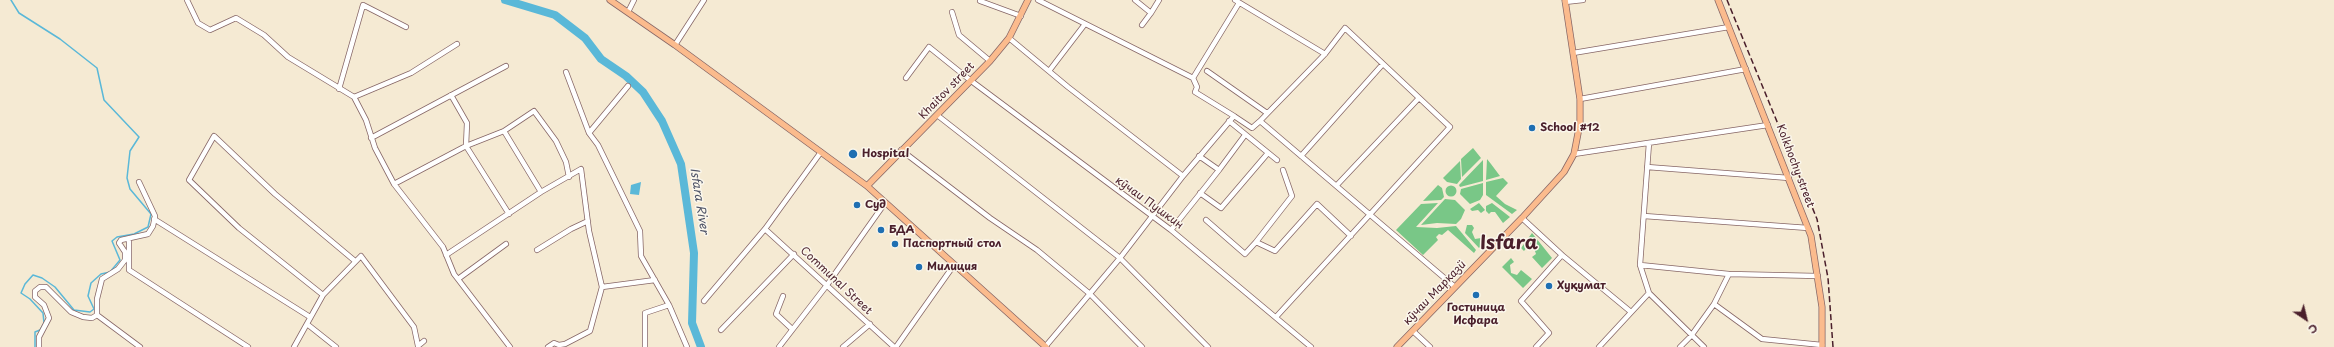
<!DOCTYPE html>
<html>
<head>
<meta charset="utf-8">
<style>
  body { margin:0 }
  #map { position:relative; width:2334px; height:347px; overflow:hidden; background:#f5ead3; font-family:"Playpen Sans",sans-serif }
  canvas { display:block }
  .north { position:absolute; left:2286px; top:299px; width:40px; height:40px; -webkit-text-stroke:3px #fbf7ec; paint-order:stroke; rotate:145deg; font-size:11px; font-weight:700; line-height:16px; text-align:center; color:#4a1f2b }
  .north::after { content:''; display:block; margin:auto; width:14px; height:18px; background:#4a1f2b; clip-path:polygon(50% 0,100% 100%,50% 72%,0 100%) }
</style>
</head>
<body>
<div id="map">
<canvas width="2334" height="347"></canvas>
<div class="north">С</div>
</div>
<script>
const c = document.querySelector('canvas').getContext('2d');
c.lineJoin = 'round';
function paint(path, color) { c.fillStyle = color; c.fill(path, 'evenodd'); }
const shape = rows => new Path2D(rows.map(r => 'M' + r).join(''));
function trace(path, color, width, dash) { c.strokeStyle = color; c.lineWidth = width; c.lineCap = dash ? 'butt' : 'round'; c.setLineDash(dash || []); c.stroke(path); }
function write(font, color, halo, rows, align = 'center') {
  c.font = font + ' "Playpen Sans",sans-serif'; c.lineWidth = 3; c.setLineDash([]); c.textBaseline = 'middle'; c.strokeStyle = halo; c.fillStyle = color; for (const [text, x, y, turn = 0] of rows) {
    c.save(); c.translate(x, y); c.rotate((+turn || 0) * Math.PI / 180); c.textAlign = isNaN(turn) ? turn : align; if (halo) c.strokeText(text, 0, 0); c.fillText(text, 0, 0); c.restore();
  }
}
paint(shape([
  [1473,148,1481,158,1462,177,1461,159],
  [1487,159,1491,164,1500,176,1486,180],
  [1483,160,1483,181,1460,187,1459,185],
  [1460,161,1461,179,1457,184,1447,182,1443,178],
  [1503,178,1508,183,1496,196,1505,204,1517,210,1512,214,1486,195,1486,182],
  [1483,183,1483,195,1480,200,1470,204,1460,194,1461,189],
  [1438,185,1442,188,1444,197,1441,200,1423,201],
  '1445.5 191a5.5 5.5 0 1 1 11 0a5.5 5.5 0 1 1-11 0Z',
  [1445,199,1455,200,1465,210,1461,219,1456,224,1437,223,1421,225],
  [1438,203,1416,227,1437,228,1456,226,1476,250,1474,253,1448,230,1442,235,1439,234,1436,237,1438,240,1423,255,1396,230,1421,204],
  [1479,203,1485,210,1481,213,1478,210,1472,211,1470,209],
  [1492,203,1510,217,1503,223,1495,212,1491,212,1489,214,1486,211,1486,206],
  [1467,225,1472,225,1474,228,1472,232,1475,239,1481,238,1485,242,1479,248,1465,233],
  [1532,233,1552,258,1542,268,1532,257,1536,254,1534,248,1528,246,1524,251,1521,248],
  [1511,258,1514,262,1510,265,1511,273,1517,275,1521,270,1532,279,1523,288,1502,267]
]), '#79c787');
paint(shape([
  [641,182,639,195,630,194,631,185]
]), '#5ab8d8');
trace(shape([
  [11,0,19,13,60,39,97,68,104,100,139,137,130,151,127,178,130,189,151,214,148,227,134,234,117,237,112,241,120,260,110,272,101,274,91,283,88,296,94,309,90,312,74,310,55,287,42,278,33,275,25,284,21,293,30,299,43,313,44,323,40,330,35,332,35,347]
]), '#5ab8d8', 1.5);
trace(shape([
  [505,0,555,15,585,38,601,59,626,76,643,92,662,121,681,164,694,253,692,323,701,347]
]), '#5ab8d8', 8);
const minor = shape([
  [187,0,198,23,210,30,236,18,264,35,288,57,354,97,366,120,375,148,394,184,443,247,454,274,510,347],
  [1038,0,1193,78,1197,87,1195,92,1234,116],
  [1135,0,1151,13,1159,0],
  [1235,0,1325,54],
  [980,1,1021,16],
  [1565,2,1583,0],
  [628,12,634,0],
  [952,12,959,35,990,61],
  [1142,25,1151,13],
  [1009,38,1068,87,1183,176],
  [675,45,704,0],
  [1573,53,1729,27],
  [1049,71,1085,24],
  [1207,71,1267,113],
  [566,72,589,133,598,145,640,231,641,256,669,305,687,347],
  [906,78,929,47,970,80,1171,230,1311,347],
  [1193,78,1239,3],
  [339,89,363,5,406,27],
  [354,97,411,73,457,44],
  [1580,99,1746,69],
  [937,115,1120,258,1208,347],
  [1229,121,1277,160],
  [1260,121,1325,54,1345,28,1450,127,1276,317],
  [504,131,541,192],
  [589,133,628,86],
  [371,138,506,66],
  [901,150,990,218,1037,250,1090,294,1142,347],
  [1574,154,1768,125],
  [1301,156,1382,65],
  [1647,167,1789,178],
  [1219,170,1245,135],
  [394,184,466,146,467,123,451,95],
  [1337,185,1419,98],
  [1200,193,1221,208,1268,153],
  [509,214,466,146,504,131,534,111,556,141,566,162,569,177],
  [1644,216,1808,228],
  [1522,218,1562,255,1521,301,1549,333,1536,347],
  [154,219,310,317],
  [1206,220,1245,254,1256,242,1275,251,1317,204,1351,236],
  [765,229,894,347],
  [1171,230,1219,170,1199,156],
  [129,239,129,270,248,347],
  [1256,242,1292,196,1283,170],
  [537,250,571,229,588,221],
  [446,255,541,192,581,169,589,231,602,287,590,331,565,344,559,345,554,343,548,347],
  [1562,255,1631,312],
  [1640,265,1649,143],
  [458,279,506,244],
  [602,287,655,280],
  [1649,293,1640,265,1729,274],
  [323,295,239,228,189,180,214,136,275,194,355,261],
  [783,296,776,314,792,329],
  [704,301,765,229,821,152],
  [1714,304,1729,274,1818,276],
  [97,315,140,347],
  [307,324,336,347],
  [721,330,794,254],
  [1413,331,1430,347],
  [39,347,39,337,49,318,44,305,35,297,35,291,40,287,46,287,71,312,83,317,92,318,97,315,97,299,102,279,118,269,125,260,125,252,119,243,121,240,148,234,153,226,155,216,139,182],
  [294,347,323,295,361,256,414,327,418,346,424,341],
  [645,347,645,313,669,305],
  [779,347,827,285,885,203],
  [843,347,870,324],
  [896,347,954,265],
  [1045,347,1120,258,1183,176,1234,116,1252,128,1260,121,1455,287],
  [1599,347,1649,293,1704,347],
  [1680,347,1691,336,1714,304,1762,339,1822,345]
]);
const major = shape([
  [610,0,675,45,867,186,1046,347],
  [1718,0,1811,236,1822,307,1822,347],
  [867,186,990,61,1009,38,1028,0],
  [1397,347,1522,218,1564,172,1574,154,1580,123,1580,99,1565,0]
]);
trace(minor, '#866666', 6);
trace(major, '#866666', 7);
trace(minor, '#fff', 4.5);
trace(major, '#fbbb8d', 5.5);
trace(shape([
  [1727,0,1817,219,1828,278,1833,347]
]), '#4a1f2b', 1.5, [6, 3]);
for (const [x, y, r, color] of [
  [1532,128,4,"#1f6fb2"],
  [853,154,5,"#1f6fb2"],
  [857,205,4,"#1f6fb2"],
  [881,230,4,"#1f6fb2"],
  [895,244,4,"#1f6fb2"],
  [919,267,4,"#1f6fb2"],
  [1549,286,4,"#1f6fb2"],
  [1476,295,4,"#1f6fb2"]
]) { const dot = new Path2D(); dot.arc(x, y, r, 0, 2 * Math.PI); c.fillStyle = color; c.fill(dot); trace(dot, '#fbf7ec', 1.5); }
write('11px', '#4a1f2b', '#fbf7ec', [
  ["Khaitov street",947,91,-46],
  ["Kolkhochy street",1795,166,69],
  ["кӯчаи Пушкин",1149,203,36],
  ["Communal Street",836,281,43],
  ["кӯчаи Марказӣ",1435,293,-46]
]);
write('bold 11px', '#4a1f2b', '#fbf7ec', [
  ["School #12",1540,128],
  ["Hospital",862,154],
  ["Суд",865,205],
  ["БДА",889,230],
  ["Паспортный стол",903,244],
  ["Милиция",927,267],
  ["Хуқумат",1557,286],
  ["Гостиница",1476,308,"center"],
  ["Исфара",1476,321,"center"]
], 'left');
write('italic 12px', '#505568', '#fbf7ec', [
  ["Isfara River",699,201,81]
]);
write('bold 19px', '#4a1f2b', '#fbf7ec', [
  ["Isfara",1509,244]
]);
</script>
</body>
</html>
